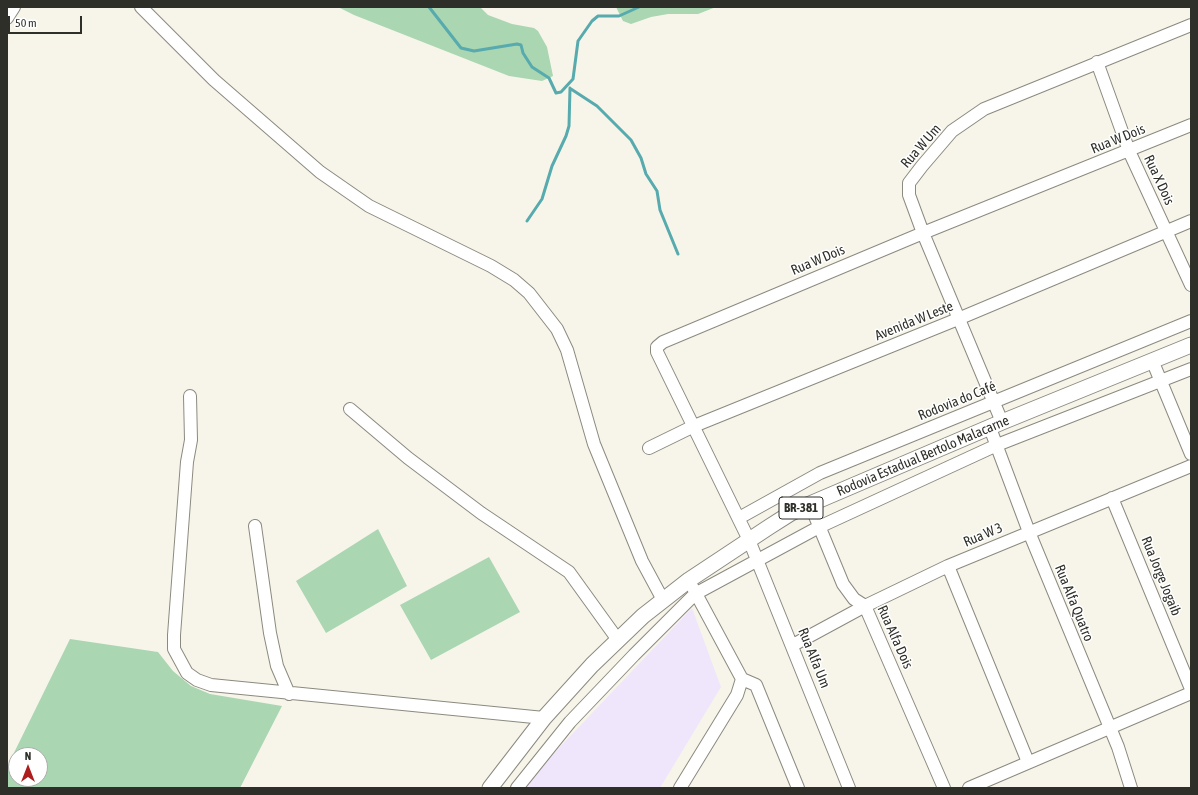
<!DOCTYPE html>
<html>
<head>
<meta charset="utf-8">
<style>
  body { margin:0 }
  #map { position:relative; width:1198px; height:795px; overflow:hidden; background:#f7f5e9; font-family:"Asap Condensed",sans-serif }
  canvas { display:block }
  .frame { position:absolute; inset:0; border:8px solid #2f2f2a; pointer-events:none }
  .north { position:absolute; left:8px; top:747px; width:40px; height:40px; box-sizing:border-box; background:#fff; border:1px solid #acacaa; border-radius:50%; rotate:0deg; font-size:11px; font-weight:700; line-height:16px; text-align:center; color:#2f2f2a }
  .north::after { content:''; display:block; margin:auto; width:14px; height:18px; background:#ae1d1d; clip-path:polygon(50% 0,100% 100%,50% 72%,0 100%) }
  .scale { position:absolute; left:8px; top:16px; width:74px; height:18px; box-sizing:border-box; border:2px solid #2f2f2a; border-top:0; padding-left:5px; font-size:12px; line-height:14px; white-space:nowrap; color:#2f2f2a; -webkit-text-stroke:3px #fff; paint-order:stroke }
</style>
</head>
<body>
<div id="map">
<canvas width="1198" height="795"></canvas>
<div class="frame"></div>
<div class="north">N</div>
<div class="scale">50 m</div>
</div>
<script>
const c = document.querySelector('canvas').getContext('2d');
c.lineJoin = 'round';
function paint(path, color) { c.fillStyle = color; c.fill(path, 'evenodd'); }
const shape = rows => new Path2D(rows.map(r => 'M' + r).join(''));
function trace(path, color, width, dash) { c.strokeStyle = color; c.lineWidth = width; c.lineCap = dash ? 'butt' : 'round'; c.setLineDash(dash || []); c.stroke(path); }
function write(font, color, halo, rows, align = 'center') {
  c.font = font + ' "Asap Condensed",sans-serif'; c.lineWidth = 3; c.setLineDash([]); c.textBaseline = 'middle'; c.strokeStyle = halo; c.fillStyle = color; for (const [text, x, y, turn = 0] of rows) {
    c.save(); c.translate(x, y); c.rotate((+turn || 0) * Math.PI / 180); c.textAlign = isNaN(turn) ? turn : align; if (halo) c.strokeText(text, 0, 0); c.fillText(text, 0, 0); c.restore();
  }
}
paint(shape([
  [692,608,721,687,660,788,525,788,535,773]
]), '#f0e6fb');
paint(shape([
  [338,7,480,7,488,15,512,24,534,28,538,31,547,47,553,76,542,81,509,76,354,15],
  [616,7,716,7,698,14,668,14,651,17,631,24,623,21],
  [378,529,407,586,326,633,296,581],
  [489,557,520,612,431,660,400,605],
  [70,639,158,652,173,671,191,686,210,694,282,706,240,788,7,788,7,767],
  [16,755,40,755,40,779,16,779]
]), '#aad6b2');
trace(shape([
  [429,7,461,48,474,51,517,44,521,45,523,53,532,67,549,78,556,93,561,92,573,79,578,41,592,21,598,16,619,16,639,7],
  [571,89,597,106,631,140,641,158,646,174,657,191,660,210,678,254],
  [527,221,542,199,552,166,566,136,569,126,570,88]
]), '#57aaad', 3);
const minor = shape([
  [141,7,214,80,320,172,369,206,491,266,514,280,529,293,557,329,567,350,594,444,642,561,663,600],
  [7,18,14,7],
  [1097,62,1129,151,1191,285],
  [1152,360,1191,454],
  [190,396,191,440,187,462,174,635,174,649,187,673,197,680,211,685,544,718],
  [350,409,408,458,481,513,569,572,618,640],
  [1002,422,923,233,909,195,909,183,922,166,952,131,984,109,1191,25],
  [990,428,1029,532,1118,747,1131,788],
  [649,448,694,426,958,319,1191,221],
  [1112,498,1191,689],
  [810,504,843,584,854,599,865,606,944,788],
  [739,518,820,473,1191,321],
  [255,526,270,633,277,666,289,694],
  [948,566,1028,762],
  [793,645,865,606,948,566,1191,466],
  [742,679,756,685,798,788],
  [517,788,570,722,634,655,695,594,819,527,997,445,1191,369],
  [680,788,737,695,742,679,693,588],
  [849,788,749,540,657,352,657,347,663,342,923,233,1191,125],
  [969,788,1191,693]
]);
const major = shape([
  [490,788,544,718,592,665,643,616,689,580,769,527,791,513,810,504,1002,422,1191,345]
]);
trace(minor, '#8c8a7f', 14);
trace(major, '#8c8a7f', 17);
trace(minor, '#fff', 12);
trace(major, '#fff', 15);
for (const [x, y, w] of [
  [801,508,44]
]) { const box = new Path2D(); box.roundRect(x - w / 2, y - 11, w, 22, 3); c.fillStyle = '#fff'; c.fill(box); trace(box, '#2f2f2a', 1); }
write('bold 13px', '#2f2f2a', null, [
  ["BR-381",801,508]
]);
write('14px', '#2f2f2a', '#fff', [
  ["Rua W Dois",1118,139,-22],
  ["Rua W Um",921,146,-49],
  ["Rua X Dois",1159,180,65],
  ["Rua W Dois",818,260,-23],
  ["Avenida W Leste",914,321,-22],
  ["Rodovia do Café",957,401,-22],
  ["Rodovia Estadual Bertolo Malacarne",923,456,-23],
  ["Rua W 3",983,535,-23],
  ["Rua Jorge Jogaib",1161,576,68],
  ["Rua Alfa Quatro",1074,603,68],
  ["Rua Alfa Dois",895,637,66],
  ["Rua Alfa Um",814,658,68]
]);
</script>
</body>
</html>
